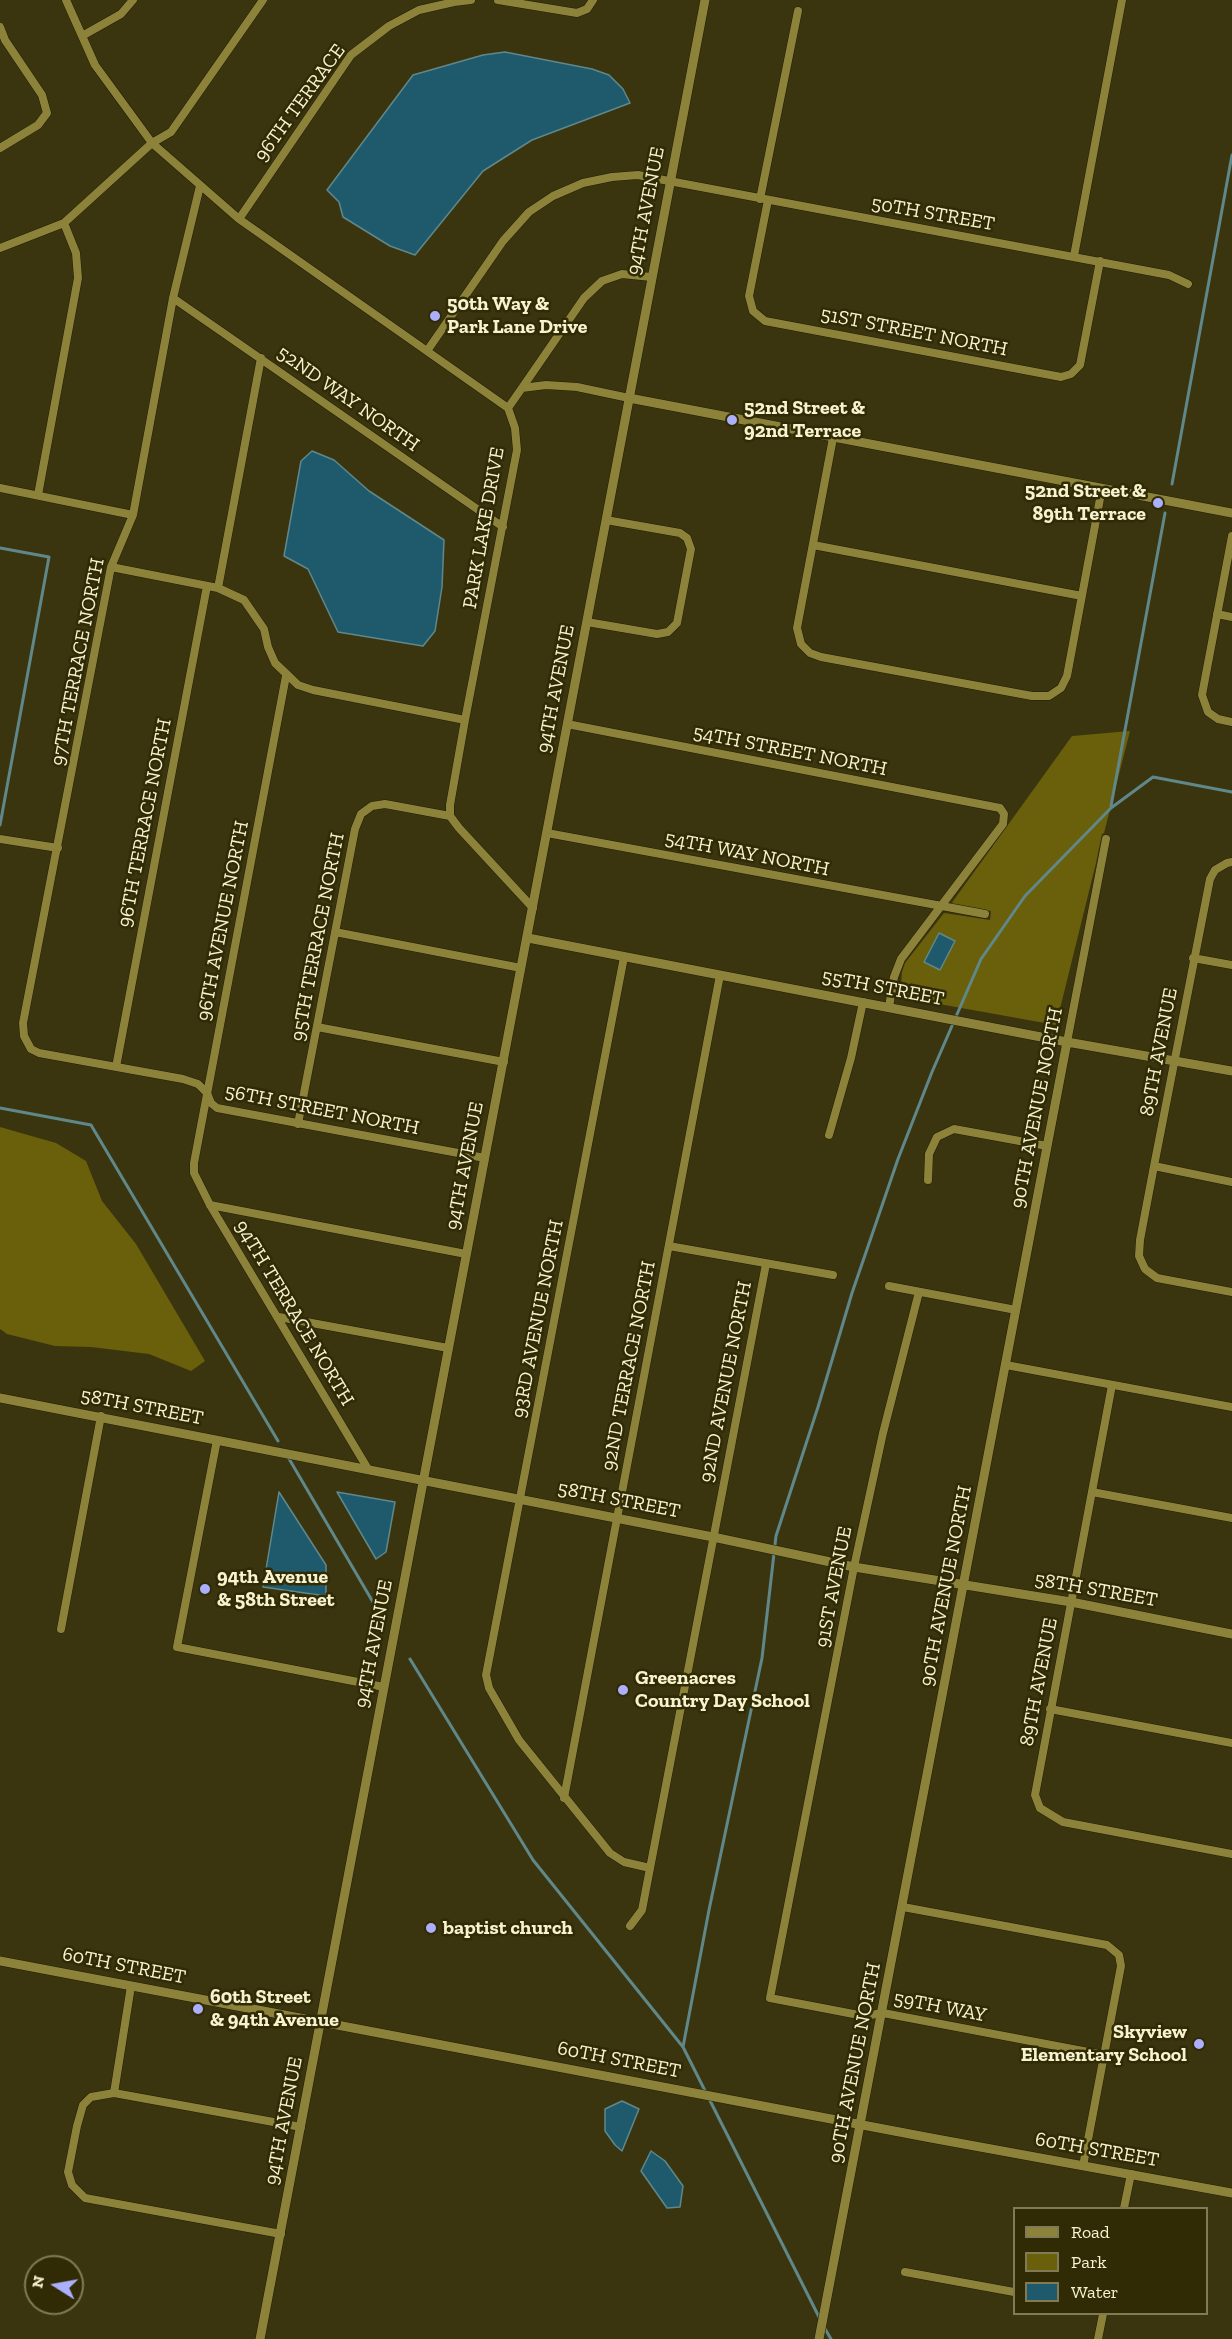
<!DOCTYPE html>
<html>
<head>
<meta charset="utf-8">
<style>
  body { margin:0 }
  #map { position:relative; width:1232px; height:2339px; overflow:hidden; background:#3b350f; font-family:"Zilla Slab",serif }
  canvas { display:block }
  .legend { position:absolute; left:1013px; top:2207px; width:195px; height:108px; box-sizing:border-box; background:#302b04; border:2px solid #807b55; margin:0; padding:8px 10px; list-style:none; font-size:18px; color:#f8f3cf }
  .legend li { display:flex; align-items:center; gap:12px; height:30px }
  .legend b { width:30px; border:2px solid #807b55 }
  .north { position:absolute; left:24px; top:2255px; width:60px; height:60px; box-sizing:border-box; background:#302b04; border:2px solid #807b55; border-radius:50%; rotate:281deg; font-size:16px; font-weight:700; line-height:24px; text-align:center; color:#f8f3cf }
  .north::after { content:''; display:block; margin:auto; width:21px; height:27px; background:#acaffb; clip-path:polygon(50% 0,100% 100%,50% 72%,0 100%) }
</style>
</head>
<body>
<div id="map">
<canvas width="1232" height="2339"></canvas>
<ul class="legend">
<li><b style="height:8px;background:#8c823a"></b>Road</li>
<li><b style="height:16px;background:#6a5f0a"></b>Park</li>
<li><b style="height:16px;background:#1f5a6c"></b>Water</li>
</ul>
<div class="north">N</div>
</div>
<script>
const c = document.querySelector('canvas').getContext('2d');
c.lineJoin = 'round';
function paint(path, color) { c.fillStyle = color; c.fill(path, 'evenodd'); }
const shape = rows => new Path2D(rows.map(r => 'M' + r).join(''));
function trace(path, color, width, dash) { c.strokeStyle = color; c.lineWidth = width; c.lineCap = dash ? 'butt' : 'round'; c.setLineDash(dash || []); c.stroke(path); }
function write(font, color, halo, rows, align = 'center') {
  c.font = font + ' "Zilla Slab",serif'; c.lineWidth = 5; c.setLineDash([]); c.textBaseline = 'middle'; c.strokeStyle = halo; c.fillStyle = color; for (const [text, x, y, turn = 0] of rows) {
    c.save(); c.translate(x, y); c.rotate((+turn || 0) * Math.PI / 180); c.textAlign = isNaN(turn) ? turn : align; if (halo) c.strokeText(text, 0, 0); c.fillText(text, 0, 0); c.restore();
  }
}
paint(shape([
  [1130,731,1104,833,1102,834,1096,863,1056,1025,900,997,902,972,905,963,944,913,990,920,991,911,951,904,1072,736],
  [0,1127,56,1143,86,1161,102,1201,136,1244,205,1361,191,1371,149,1354,91,1347,55,1346,7,1334,0,1329]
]), '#6a5f0a');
const water = shape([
  [505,52,592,69,609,75,623,89,630,103,532,140,483,171,415,255,390,246,343,217,339,202,327,190,413,75,483,55,505,52],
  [312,451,334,460,369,491,444,540,442,587,435,631,423,646,338,632,308,569,284,556,301,461,312,451],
  [939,933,955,941,940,970,924,962,939,933],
  [279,1492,326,1565,326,1596,263,1587,279,1492],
  [337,1492,395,1502,386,1552,376,1559,337,1492],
  [622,2101,639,2109,622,2151,615,2145,605,2131,605,2109,622,2101],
  [651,2151,665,2161,683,2186,680,2207,667,2208,641,2171,651,2151]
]);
paint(water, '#1f5a6c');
trace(water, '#60888a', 1.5);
trace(shape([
  [1172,484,1232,155],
  [0,548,49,557,0,825],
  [1111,806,1165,513],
  [0,1108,91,1125,278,1441],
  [288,1457,377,1609],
  [410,1659,533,1860,683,2047,820,2319],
  [683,2047,709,1910,762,1658,776,1536,818,1407,852,1293,898,1159,932,1072,981,959,1025,896,1111,808,1153,777,1232,792],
  [824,2327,831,2339]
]), '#60888a', 3);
const minor = shape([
  [66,0,95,65,152,143,239,219,508,408,515,428,517,450,465,720,450,805,450,816,459,828,533,908],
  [498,0,577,13,587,9,593,0],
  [0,27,5,40,42,95,47,113,38,125,0,148],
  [82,36,121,14,133,0],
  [200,186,173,298,133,515,111,567,23,1023,24,1036,31,1049,39,1053,183,1079,198,1084,207,1093,211,1103,217,1108,485,1158],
  [760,199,798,11],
  [768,200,749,296,753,311,765,321,1061,377,1071,374,1080,365,1100,261],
  [239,219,351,55,389,26,419,10,454,2,471,0],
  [0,248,64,223,152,143,171,132,263,0],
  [1074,256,1122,0],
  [173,298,503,527],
  [427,351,503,241,529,212,553,196,583,183,612,177,638,175,669,181,1169,275,1188,284],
  [522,388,584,298,602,281,622,274,651,277],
  [508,408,522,388,546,385,577,387,629,398],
  [833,438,797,628,801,644,810,653,821,657,1032,696,1049,696,1061,688,1067,676,1102,488],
  [0,488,133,515],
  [38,495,78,278,76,253,64,223],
  [1232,536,1202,695,1208,712,1218,719,1232,722],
  [813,545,1082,596],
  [111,567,218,588,244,600,264,629,268,647,275,663,298,685,313,690,465,720],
  [218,588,261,358],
  [1217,614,1232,617],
  [587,622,657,634,668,632,677,623,691,549,687,538,680,533,606,520],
  [286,676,194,1163,194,1173,210,1205,368,1469],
  [567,724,1000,808,1004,814,1003,824,901,959,894,977,889,1007],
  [547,833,985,914],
  [0,839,58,848],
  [1232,862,1227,863,1215,870,1210,879,1154,1166,1140,1240,1139,1256,1145,1269,1157,1278,1232,1292],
  [335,932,521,968],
  [624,957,486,1675,489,1688,519,1740,610,1853,624,1862,650,1868],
  [1193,958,1232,965],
  [317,1027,504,1062],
  [1067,1042,1106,839],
  [116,1067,207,586],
  [298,1124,355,829,361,814,372,806,385,804,450,816],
  [829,1135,851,1058,863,1002],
  [1154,1166,1232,1182],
  [928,1180,929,1154,937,1137,954,1129,1047,1146],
  [210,1205,466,1254],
  [669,1246,833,1275],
  [889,1286,1016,1310],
  [919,1292,883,1433,854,1567,770,1998,864,2016,883,2013,1104,2055],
  [279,1317,448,1348],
  [1006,1365,1232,1407],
  [1112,1385,1035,1795,1040,1808,1063,1822,1232,1854],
  [217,1440,177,1647,384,1687],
  [1092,1492,1232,1518],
  [61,1629,101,1416],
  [1050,1709,1232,1743],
  [564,1798,720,975],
  [903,1907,1107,1945,1119,1955,1121,1966,1083,2166],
  [630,1926,642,1910,766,1264],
  [114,2093,131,1986],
  [1124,2208,1131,2174],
  [281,2234,85,2198,72,2185,68,2172,77,2126,83,2105,91,2097,114,2093,301,2127],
  [905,2272,1014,2292],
  [1098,2339,1103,2314]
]);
const tertiary = shape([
  [629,398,1232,513],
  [528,938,1067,1042,1232,1071],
  [0,1398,713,1537,854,1567,1071,1602,1232,1634],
  [0,1961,931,2138,1232,2193],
  [260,2339,705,0],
  [819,2339,1067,1042]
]);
trace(minor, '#201d06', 9);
trace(tertiary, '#201d06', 10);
trace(minor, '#8c823a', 8);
trace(tertiary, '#8c823a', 9);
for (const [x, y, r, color] of [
  [435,316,6,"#acaffb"],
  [732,420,6,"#acaffb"],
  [1158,503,6,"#acaffb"],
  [205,1589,6,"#acaffb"],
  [623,1690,6,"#acaffb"],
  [431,1928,6,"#acaffb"],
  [198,2009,6,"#acaffb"],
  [1199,2044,6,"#acaffb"]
]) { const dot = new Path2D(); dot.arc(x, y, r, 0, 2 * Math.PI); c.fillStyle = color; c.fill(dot); trace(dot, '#302b04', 2); }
write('20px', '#f8f3cf', '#302b04', [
  ["96TH TERRACE",300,103,-54],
  ["94TH AVENUE",646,211,-79],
  ["50TH STREET",933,214,10],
  ["51ST STREET NORTH",914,332,11],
  ["52ND WAY NORTH",348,399,35],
  ["PARK LAKE DRIVE",484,528,-80],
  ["97TH TERRACE NORTH",78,662,-79],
  ["94TH AVENUE",556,689,-79],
  ["54TH STREET NORTH",790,751,11],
  ["96TH TERRACE NORTH",145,823,-79],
  ["54TH WAY NORTH",747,854,11],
  ["96TH AVENUE NORTH",223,921,-79],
  ["95TH TERRACE NORTH",318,937,-79],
  ["55TH STREET",883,988,11],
  ["89TH AVENUE",1159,1052,-79],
  ["90TH AVENUE NORTH",1037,1108,-79],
  ["56TH STREET NORTH",322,1110,11],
  ["94TH AVENUE",465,1166,-79],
  ["94TH TERRACE NORTH",294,1313,59],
  ["93RD AVENUE NORTH",538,1319,-79],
  ["92ND TERRACE NORTH",629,1366,-79],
  ["92ND AVENUE NORTH",726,1382,-79],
  ["58TH STREET",142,1407,11],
  ["58TH STREET",619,1500,11],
  ["90TH AVENUE NORTH",946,1586,-79],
  ["91ST AVENUE",834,1587,-79],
  ["58TH STREET",1096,1590,10],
  ["94TH AVENUE",374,1644,-79],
  ["89TH AVENUE",1039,1682,-79],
  ["60TH STREET",124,1966,11],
  ["59TH WAY",940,2007,11],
  ["60TH STREET",619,2060,11],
  ["90TH AVENUE NORTH",855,2063,-79],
  ["94TH AVENUE",284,2121,-79],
  ["60TH STREET",1097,2150,10]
]);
write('bold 20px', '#f8f3cf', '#302b04', [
  ["50th Way &",447,304],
  ["Park Lane Drive",447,327],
  ["52nd Street &",744,408],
  ["92nd Terrace",744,431],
  ["52nd Street &",1146,491,"right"],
  ["89th Terrace",1146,514,"right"],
  ["94th Avenue",217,1577],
  ["& 58th Street",217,1600],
  ["Greenacres",635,1678],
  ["Country Day School",635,1701],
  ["baptist church",443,1928],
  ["60th Street",210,1997],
  ["& 94th Avenue",210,2020],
  ["Skyview",1187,2032,"right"],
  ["Elementary School",1187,2055,"right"]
], 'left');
</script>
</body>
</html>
